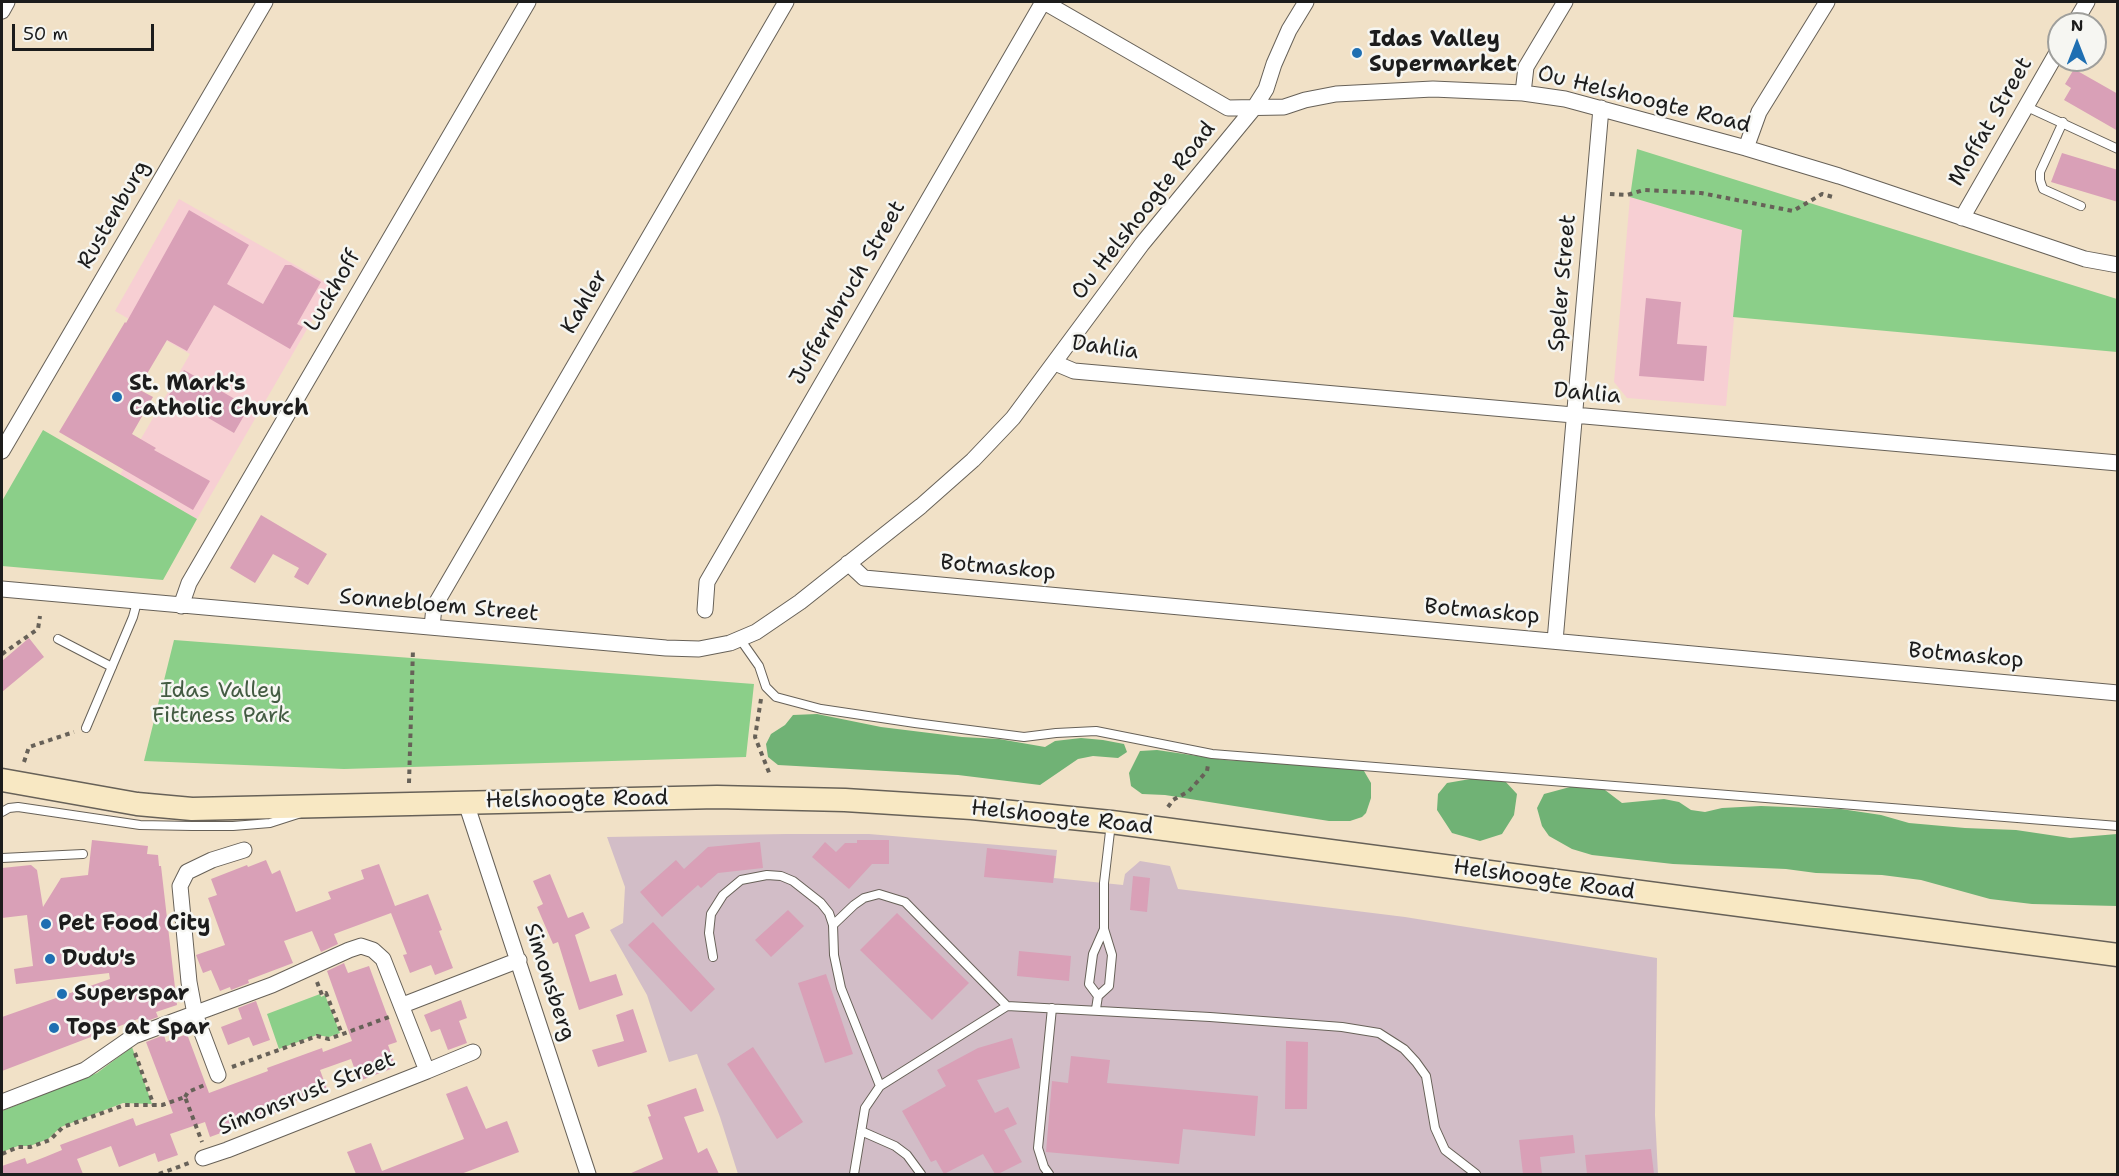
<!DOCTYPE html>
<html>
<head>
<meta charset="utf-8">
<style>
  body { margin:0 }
  #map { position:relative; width:2119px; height:1176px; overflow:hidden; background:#f1e1c7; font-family:"Shantell Sans",sans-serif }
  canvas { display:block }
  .frame { position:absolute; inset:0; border:3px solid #1c1c1c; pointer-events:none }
  .north { position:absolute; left:2047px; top:12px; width:60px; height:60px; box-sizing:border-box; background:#f6f6f2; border:2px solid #9f9f9c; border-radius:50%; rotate:0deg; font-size:16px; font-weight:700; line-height:24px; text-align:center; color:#1c1c1c }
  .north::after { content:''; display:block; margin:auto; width:21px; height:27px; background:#1f6fb2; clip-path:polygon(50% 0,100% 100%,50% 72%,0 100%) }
  .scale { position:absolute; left:12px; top:24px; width:142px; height:27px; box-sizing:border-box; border:3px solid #1c1c1c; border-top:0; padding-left:8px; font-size:18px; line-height:21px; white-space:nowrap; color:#1c1c1c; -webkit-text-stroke:4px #f6f6f2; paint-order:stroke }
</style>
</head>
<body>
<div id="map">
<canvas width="2119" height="1176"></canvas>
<div class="frame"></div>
<div class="north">N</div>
<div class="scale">50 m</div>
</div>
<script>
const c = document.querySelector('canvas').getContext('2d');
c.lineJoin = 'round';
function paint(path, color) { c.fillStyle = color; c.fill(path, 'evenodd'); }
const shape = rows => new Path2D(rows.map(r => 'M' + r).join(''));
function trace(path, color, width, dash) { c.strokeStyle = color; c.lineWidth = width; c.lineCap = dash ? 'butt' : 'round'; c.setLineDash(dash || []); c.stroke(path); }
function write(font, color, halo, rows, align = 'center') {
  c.font = font + ' "Shantell Sans",sans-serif'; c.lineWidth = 5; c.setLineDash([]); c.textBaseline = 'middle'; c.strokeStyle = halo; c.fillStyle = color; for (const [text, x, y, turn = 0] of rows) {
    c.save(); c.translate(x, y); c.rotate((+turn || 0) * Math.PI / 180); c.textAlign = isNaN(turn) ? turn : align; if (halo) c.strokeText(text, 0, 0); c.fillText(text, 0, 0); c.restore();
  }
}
paint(shape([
  [1630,197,1742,230,1726,406,1627,398,1614,382],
  [179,199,332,286,197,519,120,475,190,354,115,311]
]), '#f7cfd3');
paint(shape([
  [786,834,869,834,1057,850,1054,878,1123,885,1125,874,1140,861,1170,866,1178,889,1405,917,1657,958,1655,1115,1658,1174,738,1174,720,1117,697,1054,669,1062,647,995,610,930,623,923,625,887,607,837]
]), '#d2bdc7');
paint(shape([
  [1637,149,2117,299,2117,352,1733,317,1742,230,1630,197],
  [43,430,197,519,163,580,2,566,2,501],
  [174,640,754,684,746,757,344,769,144,761],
  [320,994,321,997,325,995,340,1033,329,1037,317,1035,279,1049,267,1014],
  [132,1047,152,1104,123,1103,61,1127,48,1139,30,1146,18,1146,2,1152,2,1111,97,1073]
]), '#8bcf89');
paint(shape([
  [817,714,881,727,962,737,999,739,1045,747,1055,741,1081,738,1103,740,1124,744,1127,752,1118,758,1093,756,1078,759,1040,785,958,775,778,765,768,757,766,744,771,734,785,725,793,715],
  [1157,750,1225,760,1354,767,1364,771,1371,783,1371,798,1366,813,1362,817,1350,821,1329,821,1165,795,1142,794,1131,786,1129,773,1140,751],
  [1482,777,1504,780,1517,794,1514,815,1502,834,1480,841,1452,833,1437,810,1438,794,1447,783],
  [1589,786,1605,790,1622,803,1664,799,1679,802,1691,810,1705,812,1722,808,1761,806,1841,809,1881,815,1909,823,1965,828,2016,830,2070,838,2117,834,2117,906,2032,904,1990,899,1921,880,1882,875,1816,873,1786,869,1673,864,1592,855,1572,849,1549,836,1542,826,1537,808,1544,794,1570,787]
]), '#70b275');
paint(shape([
  [2074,69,2118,94,2118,131,2064,100,2071,88,2065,84],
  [2062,153,2118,170,2118,202,2051,182],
  [189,210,249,245,227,284,263,304,285,265,291,265,321,282,297,324,303,327,290,349,214,305,187,351,167,340,138,389,153,397,132,434,156,448,154,450,210,481,193,510,59,432,125,322,126,323],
  [1646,298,1681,302,1677,344,1707,346,1704,381,1639,376],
  [184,370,249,407,234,433,169,395],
  [261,515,327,554,308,585,294,577,299,568,273,554,255,583,230,568],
  [29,638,44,657,2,692,2,661],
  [92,840,148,846,147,854,158,855,159,866,161,866,177,1005,156,1012,158,1017,139,1024,138,1019,2,1071,2,1017,110,979,109,973,16,984,14,969,33,966,27,915,2,918,2,868,31,865,37,870,43,907,61,878,88,875],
  [857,840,889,840,889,864,872,864,849,889,812,857,825,842,836,852,845,843,857,843],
  [760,842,763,868,718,873,701,888,698,885,662,917,640,892,676,860,684,869,708,847],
  [987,848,1056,856,1053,883,984,877],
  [266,860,272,874,280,870,296,912,331,899,328,892,364,879,361,870,379,864,395,906,428,894,442,930,439,931,453,968,435,975,431,965,410,973,403,955,407,954,391,913,334,934,338,944,321,952,312,931,284,941,293,963,248,980,249,983,231,990,230,987,220,991,211,970,203,973,196,955,225,945,208,898,217,895,211,879,247,865,248,867],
  [550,874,568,918,583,912,590,928,575,935,590,982,616,974,623,995,579,1010,558,942,553,944,537,907,543,904,533,881],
  [1133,876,1150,878,1147,912,1130,910],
  [788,910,804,926,771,957,755,940],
  [897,913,969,983,932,1020,860,950],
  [653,922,715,989,691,1012,628,945],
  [1019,951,1071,956,1069,981,1017,976],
  [344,963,348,973,369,966,397,1042,388,1045,396,1067,359,1081,351,1059,320,1070,327,1089,282,1106,283,1110,210,1137,205,1122,170,1134,178,1155,158,1162,155,1153,119,1167,111,1146,77,1159,83,1174,2,1174,2,1166,25,1158,27,1164,45,1157,62,1150,60,1145,133,1118,136,1126,173,1113,146,1042,164,1035,166,1042,187,1034,209,1093,268,1071,267,1068,322,1048,323,1052,352,1041,327,971],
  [826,974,853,1054,825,1063,798,983],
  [461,1000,467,1018,459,1021,467,1043,448,1050,440,1029,431,1032,424,1015],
  [256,1001,270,1040,253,1046,249,1037,228,1045,221,1027,242,1019,238,1008],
  [633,1009,647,1052,598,1067,592,1050,624,1041,616,1015],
  [1012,1038,1020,1068,977,1080,995,1113,1008,1107,1017,1124,1004,1130,1022,1162,998,1174,995,1174,983,1154,944,1174,936,1160,931,1162,902,1111,946,1086,937,1070,978,1048],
  [1286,1041,1308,1042,1307,1109,1285,1109],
  [753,1047,803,1122,777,1139,727,1064],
  [1071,1056,1110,1060,1107,1083,1258,1096,1255,1136,1183,1129,1179,1164,1046,1152,1052,1081,1068,1083],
  [467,1086,486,1129,507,1121,519,1152,461,1174,356,1174,347,1152,371,1143,382,1171,464,1139,446,1094],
  [696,1088,704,1111,684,1117,698,1153,707,1148,719,1174,629,1174,663,1159,648,1117,651,1116,647,1105],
  [1573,1135,1575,1153,1540,1157,1542,1174,1523,1174,1519,1140],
  [1651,1149,1654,1174,1587,1174,1585,1155]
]), '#d9a0b7');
const lane = shape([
  [2025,106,2118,149],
  [2063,122,2040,172,2040,180,2043,189,2081,206],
  [58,639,112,667],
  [740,639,759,666,766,687,776,697,821,709,915,723,1024,737,1056,733,1096,731,1212,754,2118,826],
  [86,728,133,617,137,602],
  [2,812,9,808,18,807,140,825,192,826,233,826,270,823,298,814],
  [2,858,83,854],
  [713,957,709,933,711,914,723,895,741,880,767,875,781,876,793,881,821,903,829,913,833,925],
  [1098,996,1089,984,1093,954,1104,929],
  [1096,1009,1098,996,1109,986,1112,955,1104,929,1104,883,1111,823],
  [880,1086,841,988,834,955,833,925,854,905,864,898,879,894,905,902,1007,1006],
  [861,1131,895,1146,907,1155,921,1174],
  [854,1174,865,1108,880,1086,1007,1006,1210,1017,1342,1027,1379,1033,1404,1049,1416,1062,1426,1076,1435,1128,1445,1150,1476,1174],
  [1049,1174,1044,1167,1038,1148,1052,1008]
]);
const street = shape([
  [1044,2,1228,108,1284,107,1305,100,1336,94,1433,89,1523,93,1565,99,1746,148,1839,176,2085,259,2118,265],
  [2,11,7,2],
  [2074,24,2087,2],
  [1523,93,1526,67,1565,2],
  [1746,148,1759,112,1827,2],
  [1962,218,2059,49],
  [1055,363,1074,371,2118,463],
  [2,451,265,2],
  [848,563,864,578,2118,693],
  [2,589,666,648,699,649,730,643,756,632,800,602,921,506,973,460,1013,418,1142,244,1254,108,1266,89,1274,64,1289,30,1306,2],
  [181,606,189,583,528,2],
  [705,610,707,582,1043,2],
  [432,627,434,607,786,2],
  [1555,641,1601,108],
  [466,803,588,1174],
  [403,1005,519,960],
  [427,1071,473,1052],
  [218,1075,195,1014,189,982,180,886,187,872,212,860,244,850],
  [2,1102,85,1070,134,1036,272,985,349,950,361,946,373,950,383,959,427,1071,227,1150,203,1158]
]);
const secondary = shape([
  [2,780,137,804,192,809,717,797,845,800,972,808,1111,822,2118,955]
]);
trace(lane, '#676158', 10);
trace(street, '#676158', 17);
trace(secondary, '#676158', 25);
trace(shape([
  [1610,194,1627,195,1644,190,1701,193,1793,211,1822,194,1833,197],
  [2,654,38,629,40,616],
  [761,699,755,737,770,775],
  [24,762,29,747,74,732],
  [409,783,413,649],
  [1168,807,1173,800,1189,791,1207,771,1208,765],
  [317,982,322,995,326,993,342,1034],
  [135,1053,154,1106],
  [232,1067,317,1036,329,1039,389,1017],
  [185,1097,188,1092,207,1084],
  [2,1154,18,1147,30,1147,50,1140,63,1127,125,1105,162,1105,185,1097,202,1142],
  [159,1174,189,1163]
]), '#676158', 4, [4.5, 4.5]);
trace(lane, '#fff', 8);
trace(street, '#fff', 15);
trace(secondary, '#f8e8c3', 22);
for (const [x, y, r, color] of [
  [1357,53,6,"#1f6fb2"],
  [117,397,6,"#1f6fb2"],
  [46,924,6,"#1f6fb2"],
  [50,959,6,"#1f6fb2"],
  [62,994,6,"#1f6fb2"],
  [54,1028,6,"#1f6fb2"]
]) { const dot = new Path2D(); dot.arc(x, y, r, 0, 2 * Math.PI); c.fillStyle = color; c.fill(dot); trace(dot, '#f6f6f2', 2); }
write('bold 22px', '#1c1c1c', '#f6f6f2', [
  ["Idas Valley",1369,40],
  ["Supermarket",1369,65],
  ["St. Mark's",129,384],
  ["Catholic Church",129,409],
  ["Pet Food City",58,924],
  ["Dudu's",62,959],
  ["Superspar",74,994],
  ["Tops at Spar",66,1028]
], 'left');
write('22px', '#1c1c1c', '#f6f6f2', [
  ["Ou Helshoogte Road",1644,100,14],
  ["Moffat Street",1991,122,-60],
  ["Ou Helshoogte Road",1144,211,-52],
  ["Rustenburg",114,215,-60],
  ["Speler Street",1563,283,-85],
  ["Luckhoff",333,291,-60],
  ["Juffernbruch Street",848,293,-60],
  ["Kahler",585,302,-60],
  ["Dahlia",1105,348,8],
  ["Dahlia",1587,394,5],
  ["Botmaskop",998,568,5],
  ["Sonnebloem Street",439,606,5],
  ["Botmaskop",1482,612,5],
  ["Botmaskop",1966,656,5],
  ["Helshoogte Road",577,800,-1],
  ["Helshoogte Road",1062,818,6],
  ["Helshoogte Road",1544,880,8],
  ["Simonsberg",549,982,72],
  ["Simonsrust Street",307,1094,-22]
]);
write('22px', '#435b42', '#f6f6f2', [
  ["Idas Valley",221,691],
  ["Fittness Park",221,716]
]);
</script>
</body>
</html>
